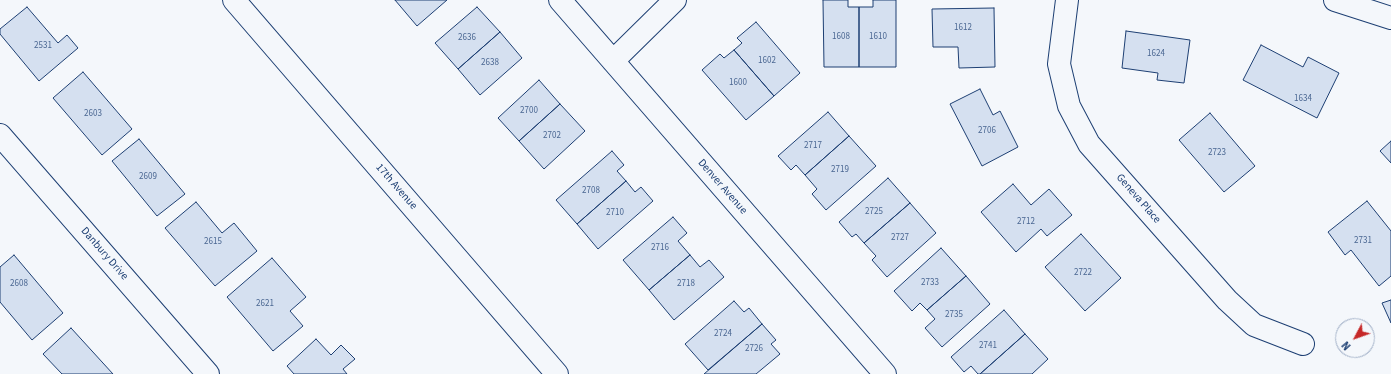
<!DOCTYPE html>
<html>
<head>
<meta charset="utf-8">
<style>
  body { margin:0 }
  #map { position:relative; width:1391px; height:374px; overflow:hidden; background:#f4f7fb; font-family:"Source Sans 3",sans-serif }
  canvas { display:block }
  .north { position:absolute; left:1335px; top:318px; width:40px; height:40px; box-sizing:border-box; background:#f4f7fb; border:1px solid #9eadc5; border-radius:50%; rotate:229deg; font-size:11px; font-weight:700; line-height:16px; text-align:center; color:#1d3f73 }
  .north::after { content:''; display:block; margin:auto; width:14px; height:18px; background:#c62828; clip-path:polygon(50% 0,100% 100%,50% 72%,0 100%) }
</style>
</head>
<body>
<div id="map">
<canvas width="1391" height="374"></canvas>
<div class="north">N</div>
</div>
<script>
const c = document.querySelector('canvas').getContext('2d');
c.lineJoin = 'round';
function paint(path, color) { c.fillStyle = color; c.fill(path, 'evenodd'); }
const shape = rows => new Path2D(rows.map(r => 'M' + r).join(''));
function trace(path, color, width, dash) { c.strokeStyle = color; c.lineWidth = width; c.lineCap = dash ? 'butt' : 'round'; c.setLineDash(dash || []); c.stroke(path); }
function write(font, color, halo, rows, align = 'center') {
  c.font = font + ' "Source Sans 3",sans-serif'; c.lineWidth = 3; c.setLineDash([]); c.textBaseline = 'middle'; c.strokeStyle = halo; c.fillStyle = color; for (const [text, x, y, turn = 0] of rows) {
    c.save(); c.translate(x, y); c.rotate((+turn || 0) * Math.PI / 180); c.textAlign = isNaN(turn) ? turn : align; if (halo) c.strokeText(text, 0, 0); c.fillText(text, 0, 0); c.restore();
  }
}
const building = shape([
  [395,0,447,0,417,26,395,0],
  [823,0,848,0,848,7,859,7,859,67,824,67,823,0],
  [873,0,896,0,896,67,859,67,859,7,873,7,873,0],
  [27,7,58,43,67,35,78,48,39,81,0,34,0,29,27,7],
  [477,7,500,32,458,69,435,43,477,7],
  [994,8,995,67,959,68,958,47,933,47,932,9,994,8],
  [756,22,800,73,774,96,734,50,742,43,737,38,756,22],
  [1126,31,1190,40,1184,83,1157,80,1158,73,1122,68,1126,31],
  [500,32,522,58,480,95,458,69,500,32],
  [1261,45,1303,67,1308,57,1339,73,1317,118,1243,80,1261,45],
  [734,50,774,96,746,120,702,70,720,54,724,58,734,50],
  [83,72,132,129,102,155,53,98,83,72],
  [539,80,560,104,519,141,498,118,539,80],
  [980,89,993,115,1000,111,1018,147,982,166,950,104,980,89],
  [560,104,585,131,544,169,519,141,560,104],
  [828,112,849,136,805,175,796,165,791,170,778,156,828,112],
  [1210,113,1255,166,1224,192,1179,140,1210,113],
  [849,136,876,166,826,210,812,194,817,189,805,175,849,136],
  [139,139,185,194,157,216,112,161,139,139],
  [1391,141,1391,163,1380,151,1391,141],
  [612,151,624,165,617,171,626,181,577,224,556,200,612,151],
  [888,178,910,203,864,243,856,234,852,237,839,222,888,178],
  [626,181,635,192,641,187,653,201,598,249,577,224,626,181],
  [1013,184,1031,205,1049,189,1072,215,1047,236,1041,229,1016,252,981,212,1013,184],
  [1367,201,1391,231,1391,276,1379,286,1351,250,1345,255,1328,232,1367,201],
  [196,202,222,233,234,223,257,251,215,286,165,228,196,202],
  [910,203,936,233,887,277,872,260,876,256,864,243,910,203],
  [673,217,687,233,678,241,690,255,649,290,623,260,673,217],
  [1081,234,1121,278,1085,311,1045,267,1081,234],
  [941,248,966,276,927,310,920,303,912,311,894,291,941,248],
  [14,255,63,313,32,340,0,302,0,267,14,255],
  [690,255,700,267,709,260,724,277,674,320,649,290,690,255],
  [272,258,306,297,290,311,303,326,273,351,227,297,272,258],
  [966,276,990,304,942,347,925,328,935,319,927,310,966,276],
  [1391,300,1391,323,1382,303,1391,300],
  [734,301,744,312,749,308,762,324,708,370,685,344,734,301],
  [1004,310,1025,334,980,374,978,374,971,366,964,372,951,357,1004,310],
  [762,324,776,340,771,344,780,354,756,374,704,374,762,324],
  [71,328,113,374,62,374,43,354,71,328],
  [1025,334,1048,359,1032,374,980,374,1025,334],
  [316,339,331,355,341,345,355,359,343,369,347,374,294,374,287,366,316,339]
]);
paint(building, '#d5e0f0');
trace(building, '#1d3f73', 1);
const minor = shape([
  [560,0,885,374],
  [1067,0,1059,64,1069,106,1089,144,1227,300,1254,325,1303,344],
  [1335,0,1391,18],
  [613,61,675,0],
  [0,135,208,374]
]);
const major = shape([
  [234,0,557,374]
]);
trace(minor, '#1d3f73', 24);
trace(major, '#1d3f73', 24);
trace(minor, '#f4f7fb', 22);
trace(major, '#f4f7fb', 22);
write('9px', '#4b6792', null, [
  ["1612",963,28],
  ["1608",841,37],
  ["1610",878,37],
  ["2636",467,38],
  ["2531",43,46],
  ["1624",1156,54],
  ["1602",767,61],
  ["2638",490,63],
  ["1600",738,83],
  ["1634",1303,99],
  ["2700",529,111],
  ["2603",93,114],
  ["2706",987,131],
  ["2702",552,136],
  ["2717",813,146],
  ["2723",1217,153],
  ["2719",840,170],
  ["2609",148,177],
  ["2708",591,191],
  ["2725",874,212],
  ["2710",615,213],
  ["2712",1026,222],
  ["2727",900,238],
  ["2731",1363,241],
  ["2615",213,242],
  ["2716",660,248],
  ["2722",1083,273],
  ["2733",930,283],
  ["2608",19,284],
  ["2718",686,284],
  ["2621",265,304],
  ["2735",954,315],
  ["2724",723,334],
  ["2741",988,346],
  ["2726",754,349]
]);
write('11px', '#1d3f73', '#f4f7fb', [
  ["17th Avenue",396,187,49],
  ["Denver Avenue",722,187,49],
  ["Geneva Place",1138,199,49],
  ["Danbury Drive",104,254,49]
]);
</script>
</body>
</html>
